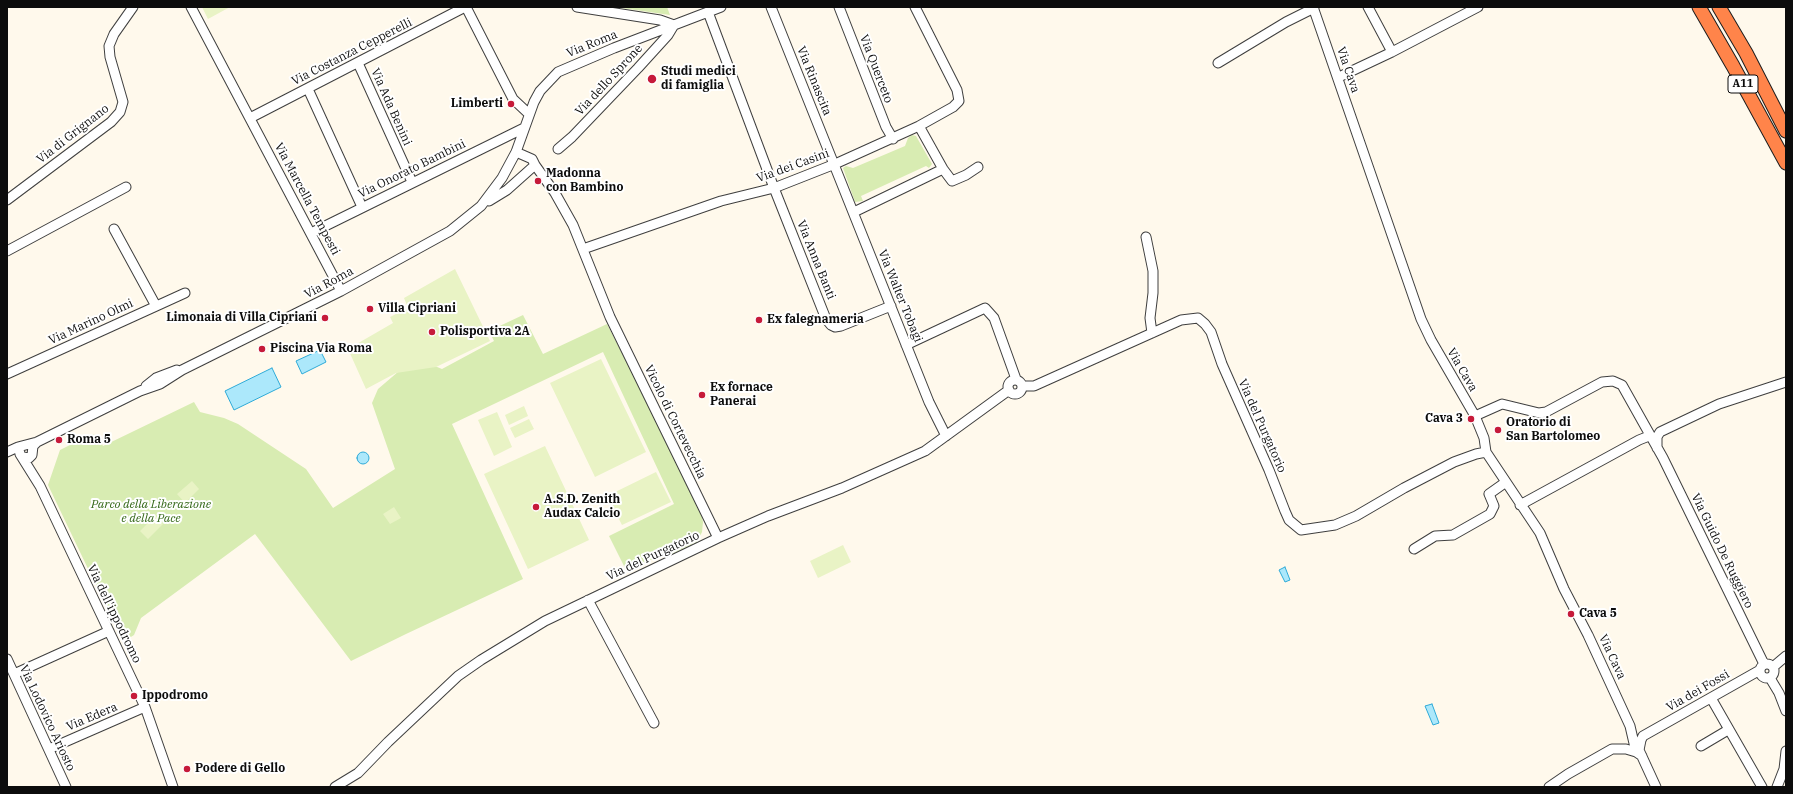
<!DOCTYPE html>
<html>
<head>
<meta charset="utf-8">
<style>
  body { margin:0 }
  #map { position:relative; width:1793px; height:794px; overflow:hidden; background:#fff9ec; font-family:"IBM Plex Serif",serif }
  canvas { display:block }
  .frame { position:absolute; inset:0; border:8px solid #0c0c0c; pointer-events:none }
</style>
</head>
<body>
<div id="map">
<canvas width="1793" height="794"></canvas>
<div class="frame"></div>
</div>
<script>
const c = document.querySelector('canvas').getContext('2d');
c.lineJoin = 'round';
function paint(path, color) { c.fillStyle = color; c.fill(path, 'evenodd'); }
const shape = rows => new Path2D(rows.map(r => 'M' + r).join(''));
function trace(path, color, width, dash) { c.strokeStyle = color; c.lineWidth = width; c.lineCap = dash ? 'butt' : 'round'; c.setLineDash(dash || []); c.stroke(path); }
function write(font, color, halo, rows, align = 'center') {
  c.font = font + ' "IBM Plex Serif",serif'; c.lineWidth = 4; c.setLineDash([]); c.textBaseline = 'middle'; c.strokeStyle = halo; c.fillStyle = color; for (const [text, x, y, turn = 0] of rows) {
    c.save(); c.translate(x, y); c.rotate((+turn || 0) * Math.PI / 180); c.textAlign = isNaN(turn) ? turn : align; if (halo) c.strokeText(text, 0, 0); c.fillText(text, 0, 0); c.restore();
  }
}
paint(shape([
  [615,7,667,7,670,15],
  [912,135,916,136,932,164,929,168,926,166,861,196,863,201,855,202,843,168,846,166,853,168,905,146,908,138],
  [523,315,543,354,607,324,693,492,701,512,703,522,702,532,697,542,668,556,667,553,663,554,627,572,609,536,674,504,603,352,452,424,523,579,406,634,351,661,255,534,141,618,134,635,123,642,48,485,60,450,92,434,98,436,103,446,194,402,200,412,224,418,238,424,306,469,333,508,395,469,372,403,378,389,399,371,430,364,442,369,494,341,489,331]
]), '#d8ecb2');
paint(shape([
  [202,7,230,7,208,19],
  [455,269,490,341,436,367,396,373,366,389,348,349,393,323,390,317,408,308,404,298],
  [601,359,646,452,595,477,550,383],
  [524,406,528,416,509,425,505,415],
  [497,412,512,447,494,456,478,420],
  [529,419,534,429,515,438,510,428],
  [545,446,589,540,528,569,484,474],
  [656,472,671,502,622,525,607,496],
  [192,481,199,489,185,503,177,494],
  [394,507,401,518,390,524,383,514],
  [155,516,163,524,148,539,140,531],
  [843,545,851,562,818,578,810,561]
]), '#e9f3c5');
const water = shape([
  [320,350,326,362,302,374,296,361,320,350],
  [272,368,281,387,234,410,225,391,272,368],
  '357 458a6 6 0 1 1 12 0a6 6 0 1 1-12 0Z',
  [1285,567,1290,580,1285,582,1279,570,1285,567],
  [1432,704,1439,723,1433,725,1425,706,1432,704]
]);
paint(water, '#ace8fb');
trace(water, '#2eaad7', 1);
const minor = shape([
  [191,7,341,291],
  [466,7,513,99,529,114],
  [577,7,660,20,674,25],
  [771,7,929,402,946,436],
  [839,7,886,127,893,139],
  [915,7,957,90,959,101,953,107,919,126],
  [1313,7,1421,319,1431,340,1475,416,1484,438,1486,452,1540,533,1564,589,1588,635,1630,726,1636,752,1642,756],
  [1368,7,1392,52],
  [708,12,774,188,826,319,831,325,835,327,841,326,891,306],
  [358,63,412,182],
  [1218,63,1286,22,1314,8],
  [1339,77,1392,52,1478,7],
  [308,89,362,207],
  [250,118,465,7],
  [558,149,572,137,638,68,668,35,674,25],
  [535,165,555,193,573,225,610,317,718,538],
  [7,200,111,122,120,112,123,102,110,57,109,46,114,34,133,7],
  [489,201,507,190,535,165,532,159,516,152],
  [854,212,943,169],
  [114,229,156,306],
  [311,233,524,128],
  [1146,237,1153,271,1153,293,1150,318,1152,333],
  [583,249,721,201,774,188,835,164,919,126,943,169,952,181,966,175,978,167],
  [7,251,126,187],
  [906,345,985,308,994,318,1016,379],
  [7,374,185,293],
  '1008 387a7 7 0 1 1 14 0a7 7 0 1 1-14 0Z',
  [146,386,156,378,177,370],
  [1023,386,1034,386,1181,320,1198,318,1205,324,1211,332,1222,364,1269,470,1285,511,1289,520,1301,530,1335,525,1356,516,1404,488,1454,462,1476,454,1486,452],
  [1475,416,1502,404,1539,413,1546,412,1602,382,1613,381,1622,385,1663,458,1764,664],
  [16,448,19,449,20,454,40,486,145,707,173,787],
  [1657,448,1657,437,1660,432,1719,404,1786,382],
  [7,452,18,447,37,442,140,391,160,384,182,370,341,291,450,231,481,206,502,178,516,152,534,102,540,91,558,72,614,48,721,7],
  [23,457,29,458,32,455,33,446,37,442],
  [1520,505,1639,440,1649,436],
  [1414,549,1435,536,1453,535,1490,514,1494,506,1489,494,1506,482],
  [588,600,654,723],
  [7,659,66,787],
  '1760 671a7 7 0 1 1 14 0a7 7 0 1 1-14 0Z',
  [1773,667,1786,656],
  [14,674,109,631],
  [1770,678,1779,693,1786,711],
  [1711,698,1762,787],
  [1701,746,1728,730],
  [49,749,145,707],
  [335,787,358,773,388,742,458,676,481,660,545,621,718,538,768,516,842,488,925,451,1009,390],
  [1549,787,1568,774,1612,749,1626,749,1636,752],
  [1656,787,1639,750,1641,740,1643,736,1760,670],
  [1777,787,1784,769,1786,751]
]);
const highway = shape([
  [1699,7,1733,66,1786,163],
  [1719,7,1746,53,1786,131]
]);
trace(minor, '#3f3f3f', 11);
trace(highway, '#1d1d1d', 15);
trace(minor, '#fff', 9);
trace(highway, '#ff844a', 13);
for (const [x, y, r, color] of [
  [652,79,5,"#c61a3a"],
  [511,104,4,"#c61a3a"],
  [538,181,4,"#c61a3a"],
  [370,309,4,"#c61a3a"],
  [325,318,4,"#c61a3a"],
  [759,320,4,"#c61a3a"],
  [432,332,4,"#c61a3a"],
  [262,349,4,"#c61a3a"],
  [702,395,4,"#c61a3a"],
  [1471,419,4,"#c61a3a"],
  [1498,430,4,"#c61a3a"],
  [59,440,4,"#c61a3a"],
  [536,507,4,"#c61a3a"],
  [1571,614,4,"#c61a3a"],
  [134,696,4,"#c61a3a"],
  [187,769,4,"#c61a3a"]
]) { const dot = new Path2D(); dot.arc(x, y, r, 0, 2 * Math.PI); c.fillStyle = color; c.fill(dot); trace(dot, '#fff', 1.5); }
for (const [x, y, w] of [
  [1743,84,30]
]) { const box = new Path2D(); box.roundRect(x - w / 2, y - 9, w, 18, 3); c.fillStyle = '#fff'; c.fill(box); trace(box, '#0c0c0c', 1); }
write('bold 11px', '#0c0c0c', null, [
  ["A11",1743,84]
]);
write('12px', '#0c0c0c', '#fff', [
  ["Via Roma",592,44,-22],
  ["Via Costanza Cepperelli",352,52,-27],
  ["Via Querceto",876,69,69],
  ["Via Cava",1348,70,71],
  ["Via dello Sprone",609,80,-47],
  ["Via Rinascita",814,81,68],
  ["Via Ada Benini",391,107,66],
  ["Via di Grignano",73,134,-38],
  ["Via dei Casini",793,166,-20],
  ["Via Onorato Bambini",412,169,-26],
  ["Via Marcella Tempesti",307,199,62],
  ["Via Anna Banti",816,260,68],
  ["Via Roma",329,283,-28],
  ["Via Walter Tobagi",900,296,68],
  ["Via Marino Olmi",91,322,-25],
  ["Via Cava",1462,370,60],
  ["Vicolo di Cortevecchia",675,422,64],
  ["Via del Purgatorio",1262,426,66],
  ["Via Guido De Ruggiero",1722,551,64],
  ["Via del Purgatorio",653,556,-25],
  ["Via dell'ippodromo",114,614,64],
  ["Via Cava",1612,657,65],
  ["Via dei Fossi",1698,691,-30],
  ["Via Edera",92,717,-23],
  ["Via Lodovico Ariosto",47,718,65]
]);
write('bold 12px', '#0c0c0c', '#fff', [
  ["Studi medici",661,72],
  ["di famiglia",661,86],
  ["Limberti",503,104,"right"],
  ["Madonna",546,174],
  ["con Bambino",546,188],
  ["Villa Cipriani",378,309],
  ["Limonaia di Villa Cipriani",317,318,"right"],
  ["Ex falegnameria",767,320],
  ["Polisportiva 2A",440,332],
  ["Piscina Via Roma",270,349],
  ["Ex fornace",710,388],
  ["Panerai",710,402],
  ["Cava 3",1463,419,"right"],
  ["Oratorio di",1506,423],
  ["San Bartolomeo",1506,437],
  ["Roma 5",67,440],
  ["A.S.D. Zenith",544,500],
  ["Audax Calcio",544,514],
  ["Cava 5",1579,614],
  ["Ippodromo",142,696],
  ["Podere di Gello",195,769]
], 'left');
write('italic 12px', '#346818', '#fff', [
  ["Parco della Liberazione",151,505],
  ["e della Pace",151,519]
]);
</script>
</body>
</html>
